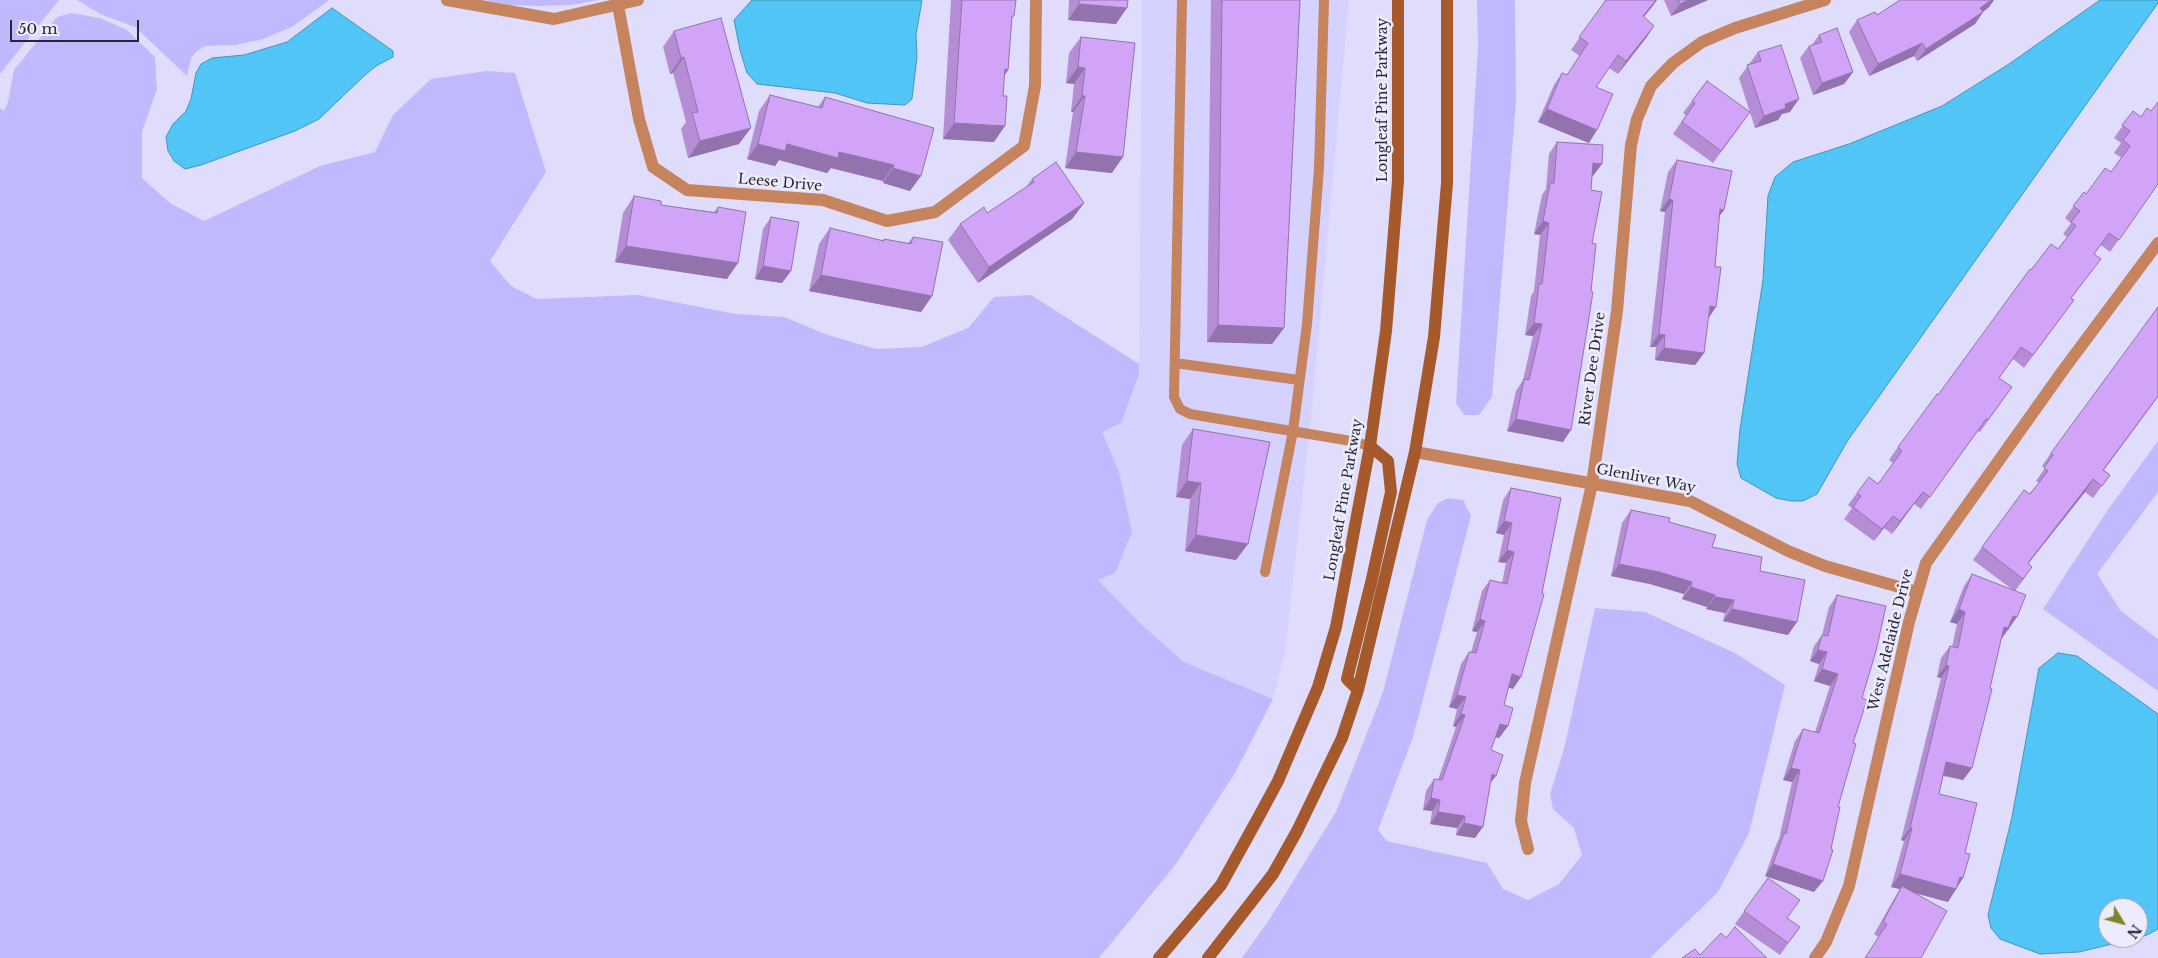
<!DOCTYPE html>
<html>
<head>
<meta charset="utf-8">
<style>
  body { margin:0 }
  #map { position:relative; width:2158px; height:958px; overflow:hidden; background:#e0ddfc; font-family:"Libre Baskerville",serif }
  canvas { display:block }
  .north { position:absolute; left:2098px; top:898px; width:50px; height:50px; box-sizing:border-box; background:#edecfc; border:1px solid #9e9dac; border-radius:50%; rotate:127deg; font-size:14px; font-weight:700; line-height:20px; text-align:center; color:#272634 }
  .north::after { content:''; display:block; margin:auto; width:18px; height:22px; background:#82822b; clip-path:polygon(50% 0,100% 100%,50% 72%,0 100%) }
  .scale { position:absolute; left:10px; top:20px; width:129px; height:22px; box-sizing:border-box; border:2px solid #272634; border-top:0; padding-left:6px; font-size:15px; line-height:18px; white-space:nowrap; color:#272634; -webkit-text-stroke:4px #edecfc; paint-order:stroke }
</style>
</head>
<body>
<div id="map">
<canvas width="2158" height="958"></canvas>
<div class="north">N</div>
<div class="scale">50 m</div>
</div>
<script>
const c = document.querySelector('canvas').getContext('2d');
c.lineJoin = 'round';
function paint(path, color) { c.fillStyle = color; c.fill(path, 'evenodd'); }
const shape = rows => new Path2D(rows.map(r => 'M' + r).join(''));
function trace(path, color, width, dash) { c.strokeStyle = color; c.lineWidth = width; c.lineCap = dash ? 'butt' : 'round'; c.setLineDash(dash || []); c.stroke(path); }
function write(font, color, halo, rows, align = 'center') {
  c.font = font + ' "Libre Baskerville",serif'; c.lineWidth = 5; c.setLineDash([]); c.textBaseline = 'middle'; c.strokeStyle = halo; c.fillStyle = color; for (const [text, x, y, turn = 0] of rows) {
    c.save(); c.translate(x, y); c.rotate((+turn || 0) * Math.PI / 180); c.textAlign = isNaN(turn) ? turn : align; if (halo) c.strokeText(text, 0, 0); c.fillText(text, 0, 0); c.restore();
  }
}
paint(shape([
  [1142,0,1349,0,1313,398,1285,654,1273,699,1184,662,1143,626,1098,580,1115,573,1102,432,1139,374]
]), '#d6d2ff');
paint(shape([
  [0,0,59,0,0,74],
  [77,0,329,0,292,27,263,39,236,45,205,46,197,51,191,58,187,76,135,27,100,14],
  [485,0,599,0,571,5,539,6,510,5],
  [1477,0,1515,0,1516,101,1492,397,1479,415,1464,415,1456,403,1478,47],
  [71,13,100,18,127,30,155,57,157,89,142,132,142,178,170,203,204,221,320,166,375,152,393,115,431,79,487,71,515,73,546,172,490,261,511,286,537,299,638,295,736,314,784,317,828,335,876,349,921,347,968,328,994,297,1031,295,1139,364,1139,374,1121,423,1102,432,1119,472,1132,532,1115,573,1098,580,1143,626,1184,662,1273,699,1235,773,1176,864,1099,958,0,958,0,108,4,111,8,102,14,70,57,17],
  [2158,441,2158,492,2097,574,2121,611,2158,639,2158,691,2043,609,2107,511],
  [1449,498,1463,500,1471,516,1413,737,1378,830,1387,841,1487,863,1503,889,1528,900,1559,884,1582,855,1574,828,1553,809,1550,794,1564,749,1595,608,1645,612,1735,653,1785,685,1749,833,1718,892,1650,958,1242,958,1269,920,1336,812,1383,692,1427,520,1438,503]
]), '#c1b9fd');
const water = shape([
  [752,0,922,0,916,35,917,57,912,99,905,105,867,103,835,93,757,84,747,73,740,50,734,20,752,0],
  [2100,0,2158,0,2158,3,1848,440,1817,494,1803,501,1791,501,1776,498,1741,478,1737,464,1740,429,1763,280,1768,196,1775,177,1793,162,1849,144,1942,106,2009,64,2100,0],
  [332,8,393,51,393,57,376,66,364,76,319,119,295,131,201,165,185,169,174,161,168,151,166,137,173,124,186,111,191,99,196,73,201,64,212,58,244,55,287,42,332,8],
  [2058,653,2077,656,2158,714,2158,929,2147,935,2138,938,2138,908,2108,908,2108,938,2137,938,2079,952,2040,954,2000,939,1991,928,1988,915,2012,817,2039,668,2058,653]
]);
paint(water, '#51c5f6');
trace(water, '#4495bc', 1);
trace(shape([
  [1182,0,1174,397,1180,409,1190,414,1351,441,1370,446],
  [1175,363,1299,380],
  [1265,572,1293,431,1307,324,1319,168,1324,0]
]), '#c5835e', 10);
trace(shape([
  [447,0,554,19,638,0],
  [618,5,639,119,653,167,687,190,823,200,887,221,935,212,1024,146,1035,86,1036,0],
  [1415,452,1690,501,1788,551,1825,566,1917,592],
  [1528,849,1521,821,1525,783,1592,484,1617,311,1631,145,1637,119,1651,86,1673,63,1702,42,1735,28,1825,0],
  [1815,958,1826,942,1849,886,1909,622,1926,563,2064,369,2158,243]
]), '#c5835e', 12);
trace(shape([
  [1358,690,1347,679,1371,583,1391,492,1388,461,1370,446],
  [1159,958,1221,885,1258,818,1278,781,1318,687,1336,627,1370,446,1386,331,1398,181,1398,0],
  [1208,958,1273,874,1297,831,1342,738,1358,690,1415,452,1434,337,1447,183,1447,0]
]), '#a6592a', 12);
paint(shape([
  [951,0,1016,0,1012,19,1008,70,1004,76,994,142,943,139],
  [1069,0,1128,0,1116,24,1068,20],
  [1211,0,1300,0,1284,328,1272,344,1207,342],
  [1606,0,1657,0,1644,17,1654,26,1646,38,1618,74,1609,68,1596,87,1589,143,1538,122,1554,85,1562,73,1567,75,1580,56,1571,50],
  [1664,0,1708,0,1671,16],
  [1900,0,1994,0,1989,7,1983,12,1975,24,1917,61,1914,56,1869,76,1849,32,1857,20,1877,15],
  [674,31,739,144,688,158,681,129,686,122,673,73,670,74,663,47],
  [1819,35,1853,72,1844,84,1813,95,1800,58,1809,46,1812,45],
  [1081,37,1112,173,1065,168,1073,112,1071,112,1074,84,1066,83,1069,53],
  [1758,52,1790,112,1782,114,1778,120,1755,128,1739,78],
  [1707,81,1741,125,1713,163,1673,134,1686,115,1683,113],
  [770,95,818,107,825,97,934,128,910,191,883,183,883,181,831,168,827,173,779,160,775,166,747,159,759,111],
  [2133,111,2158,184,2110,252,2101,245,2094,254,2092,271,2071,298,2074,300,2024,368,2013,359,1999,378,2012,387,1980,432,1978,431,1921,509,1914,504,1892,534,1884,528,1874,541,1844,519,1852,508,1848,505,1857,493,1878,484,1893,463,1889,460,1898,447,1938,395,2031,270,2058,249,2067,237,2063,234,2071,223,2065,218,2084,192,2086,194,2111,172,2122,158,2114,153,2121,143,2114,138],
  [1557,142,1593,176,1592,176,1591,190,1592,243,1563,442,1507,431,1516,391,1523,380,1533,336,1525,335,1531,296,1534,291,1540,235,1534,234,1542,195,1546,189,1549,154],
  [1677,160,1719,217,1704,353,1695,365,1655,360,1656,347,1650,347,1665,212,1660,211,1668,172],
  [1032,179,1084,203,1072,219,978,283,948,240,960,224,987,213,1026,187],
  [634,196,661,205,714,212,718,207,727,279,615,262,623,213],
  [771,217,782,283,755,279,763,229],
  [830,228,882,241,884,239,908,243,913,237,932,296,921,312,809,291,819,244],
  [1193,429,1236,560,1185,551,1190,499,1176,497,1182,445],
  [2051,453,2104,470,2110,475,2093,498,2085,492,2028,564,2024,579,2015,591,2009,630,2008,629,2001,639,1972,768,1963,780,1943,776,1939,794,1957,887,1948,902,1914,893,1878,937,1874,934,1894,899,1900,889,1891,887,1904,841,1901,840,1941,678,1937,677,1941,658,1950,646,1952,647,1957,624,1950,622,1964,586,1972,574,2013,590,1973,560,1982,547,2039,483,2036,481,2045,468,2042,466],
  [1511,488,1561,498,1513,689,1508,687,1504,705,1508,726,1499,738,1495,737,1491,750,1490,784,1475,838,1456,835,1457,828,1430,824,1432,811,1423,810,1426,791,1434,779,1438,780,1456,727,1453,726,1457,709,1449,707,1461,664,1469,652,1471,652,1477,632,1472,631,1482,591,1490,580,1502,583,1506,563,1498,562,1504,535,1496,533,1503,500],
  [1631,510,1669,522,1712,547,1760,571,1788,635,1723,621,1725,613,1706,609,1707,607,1682,599,1684,594,1650,584,1611,576,1622,523],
  [1837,595,1862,698,1853,743,1838,807,1814,892,1765,876,1776,845,1779,839,1792,782,1783,780,1795,741,1803,729,1815,732,1830,686,1814,681,1819,664,1810,661,1814,646,1822,635,1829,607],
  [1768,878,1787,918,1800,927,1780,955,1735,924]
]), '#b58dd4');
paint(shape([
  [1656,0,1657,0,1652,7,1634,28,1643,16],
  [1688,0,1708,0,1671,16,1680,4],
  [1991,0,1994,0,1989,7,1980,14,1983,12,1975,24,1917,61,1926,49],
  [1079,4,1127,8,1116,24,1068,20],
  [1654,26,1646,38,1618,74,1626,61],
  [1922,43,1914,56,1869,76,1878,64],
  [684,57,673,73,670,74,681,58],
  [1078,67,1085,68,1074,84,1066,83],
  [1005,69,1008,70,997,86],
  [1853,72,1844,84,1813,95,1822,83],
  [1082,96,1085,96,1073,112,1071,112],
  [1799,99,1790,112,1782,114,1778,120,1755,128,1764,116,1785,104],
  [1547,109,1597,130,1589,143,1538,122],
  [954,123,1005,126,994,142,943,139],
  [751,128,739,144,688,158,700,141],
  [758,144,787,144,839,152,894,165,883,181,831,168,827,173,779,160,775,166,747,159],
  [1076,152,1123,157,1112,173,1065,168],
  [1593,163,1602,164,1593,176,1584,176],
  [893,168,921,176,910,191,883,183],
  [1669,199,1673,200,1665,212,1660,211],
  [1084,203,1072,219,978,283,989,267],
  [1720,209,1724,210,1715,222],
  [1543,221,1549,223,1540,235,1534,234],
  [626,246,738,263,727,279,615,262],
  [763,266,791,271,782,283,755,279],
  [821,275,932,296,921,312,809,291],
  [1710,306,1716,307,1708,319],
  [1534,323,1542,324,1533,336,1525,335],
  [1218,325,1284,328,1272,344,1207,342],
  [1659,334,1665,335,1656,347,1650,347],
  [1664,348,1704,353,1695,365,1655,360],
  [2158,396,2158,397,2095,482,2103,470],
  [1516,419,1571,430,1563,442,1507,431],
  [2093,479,2085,492,2019,575,2028,563],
  [1187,481,1201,483,1190,499,1176,497],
  [1923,492,1914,504,1892,534,1900,521],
  [1893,516,1884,528,1874,541,1882,529],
  [1504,521,1512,523,1504,535,1496,533],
  [1196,535,1248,544,1236,560,1185,551],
  [1507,550,1514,552,1506,563,1498,562],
  [1619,564,1659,572,1692,582,1684,594,1650,584,1611,576],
  [1691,587,1715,595,1707,607,1682,599],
  [1715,597,1734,600,1725,613,1706,609],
  [1732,609,1797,622,1788,635,1723,621],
  [1959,609,1965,612,1957,624,1950,622],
  [2013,616,2017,617,2000,641,2004,627],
  [1480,619,1485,621,1477,632,1472,631],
  [1818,650,1827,652,1819,664,1810,661],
  [1946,665,1949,666,1941,678,1937,677],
  [1822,669,1838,674,1830,686,1814,681],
  [1512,674,1521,677,1513,689,1504,686],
  [1457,695,1466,697,1457,709,1449,707],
  [1461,714,1465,715,1456,727,1453,726],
  [1500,724,1508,726,1499,738,1491,736],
  [1946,762,1972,768,1963,780,1938,774],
  [1791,768,1800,770,1792,782,1783,780],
  [1492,774,1496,776,1487,787],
  [1431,798,1440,800,1432,811,1423,810],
  [1438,812,1465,816,1457,828,1430,824],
  [1464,823,1483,827,1475,838,1456,835],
  [1910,828,1912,828,1904,841,1901,840],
  [1773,864,1823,881,1814,892,1765,876],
  [1900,874,1960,877,1963,878,1948,902,1901,889,1902,886,1900,889,1891,887]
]), '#9373ad');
const building = shape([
  [962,0,1016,0,1014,16,1012,16,1008,70,1005,69,1003,96,1007,96,1005,126,954,123,962,0],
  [1079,0,1128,0,1127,8,1079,4,1079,0],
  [1222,0,1300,0,1284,328,1218,325,1222,0],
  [1606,0,1656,0,1643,16,1654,26,1626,61,1618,55,1596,87,1613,94,1597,130,1547,109,1562,73,1567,75,1588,43,1579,37,1606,0],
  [1678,0,1688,0,1680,4,1678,0],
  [1900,0,1991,0,1980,8,1983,12,1926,49,1922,43,1878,64,1857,20,1875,12,1877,15,1900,0],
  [721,18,751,128,700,141,692,113,698,112,684,57,681,58,674,31,721,18],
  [1837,28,1853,72,1822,83,1809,46,1822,42,1819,35,1837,28],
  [1081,37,1135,43,1123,157,1076,152,1085,96,1082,96,1085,68,1078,67,1081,37],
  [1781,45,1799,99,1785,104,1786,108,1764,116,1747,65,1761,61,1758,52,1781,45],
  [1707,81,1750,112,1721,151,1682,122,1695,103,1692,101,1707,81],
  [770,95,822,108,825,97,934,128,921,176,893,168,894,165,839,152,838,158,787,144,785,151,758,144,770,95],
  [2158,102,2158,184,2119,240,2109,233,2094,254,2101,259,2071,298,2074,300,2033,355,2021,347,1999,378,2012,387,1988,420,1986,419,1930,497,1923,492,1900,521,1893,516,1882,529,1853,507,1861,496,1857,493,1869,477,1878,484,1902,451,1898,447,1937,394,1938,395,2030,269,2031,270,2051,244,2058,249,2076,226,2071,222,2080,211,2073,206,2084,192,2086,194,2105,168,2111,172,2130,146,2123,140,2130,131,2122,125,2133,111,2141,117,2147,108,2151,111,2158,102],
  [1557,142,1603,145,1602,164,1593,163,1591,190,1602,192,1592,243,1596,244,1591,291,1593,292,1571,430,1516,419,1524,379,1529,380,1542,324,1534,323,1539,284,1542,284,1549,223,1543,221,1550,183,1554,183,1557,142],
  [1677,160,1732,171,1724,210,1720,209,1715,267,1721,267,1716,307,1710,306,1704,353,1664,348,1665,335,1659,334,1673,200,1669,199,1677,160],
  [1056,162,1084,203,989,267,960,224,984,207,987,213,1034,182,1032,179,1056,162],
  [634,196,661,201,661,205,717,213,718,207,746,212,738,263,626,246,634,196],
  [771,217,799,222,791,271,763,266,771,217],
  [830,228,884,241,884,239,911,244,913,237,943,242,932,296,821,275,830,228],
  [2158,307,2158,396,2103,470,2110,475,2102,486,2093,479,2028,563,2032,567,2023,579,1982,547,2024,490,2030,494,2048,471,2044,468,2053,455,2051,453,2158,307],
  [1193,429,1270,442,1248,544,1196,535,1201,483,1187,481,1193,429],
  [1511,488,1561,498,1542,593,1544,594,1521,677,1512,674,1504,705,1513,708,1508,726,1500,724,1491,750,1503,755,1496,776,1492,774,1483,827,1464,823,1465,816,1438,812,1440,800,1431,798,1434,779,1442,780,1465,715,1461,714,1466,697,1457,695,1469,652,1476,653,1485,621,1480,619,1490,580,1507,584,1514,552,1507,550,1512,523,1504,521,1511,488],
  [1631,510,1670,518,1669,522,1716,535,1712,547,1762,557,1760,571,1805,580,1797,622,1732,609,1734,600,1715,597,1715,595,1691,587,1692,582,1659,572,1619,564,1631,510],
  [1972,574,2026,595,2017,617,2013,616,2008,628,2004,627,1990,688,1992,689,1972,768,1946,762,1939,794,1977,803,1965,853,1970,854,1963,878,1960,877,1956,889,1900,874,1912,828,1910,828,1949,666,1946,665,1950,646,1958,648,1965,612,1959,609,1972,574],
  [1837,595,1886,606,1876,651,1862,698,1867,700,1853,743,1856,744,1838,807,1840,807,1831,849,1833,850,1823,881,1773,864,1784,833,1786,834,1800,770,1791,768,1803,729,1819,733,1838,674,1822,669,1827,652,1818,650,1822,635,1828,636,1837,595],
  [1768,878,1800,900,1787,918,1800,927,1788,943,1744,911,1768,878],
  [1902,886,1947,911,1921,958,1865,958,1887,924,1883,922,1902,886],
  [1735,927,1767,958,1682,958,1695,949,1700,955,1721,933,1726,938,1735,927]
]);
paint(building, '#d2a4f7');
trace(building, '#9373ad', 1);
write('14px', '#272634', '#edecfc', [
  ["Longleaf Pine Parkway",1383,100,-90],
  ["Leese Drive",780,183,5],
  ["River Dee Drive",1593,369,-82],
  ["Glenlivet Way",1646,479,11],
  ["Longleaf Pine Parkway",1344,500,-80],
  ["West Adelaide Drive",1891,640,-76]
]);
</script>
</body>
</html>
